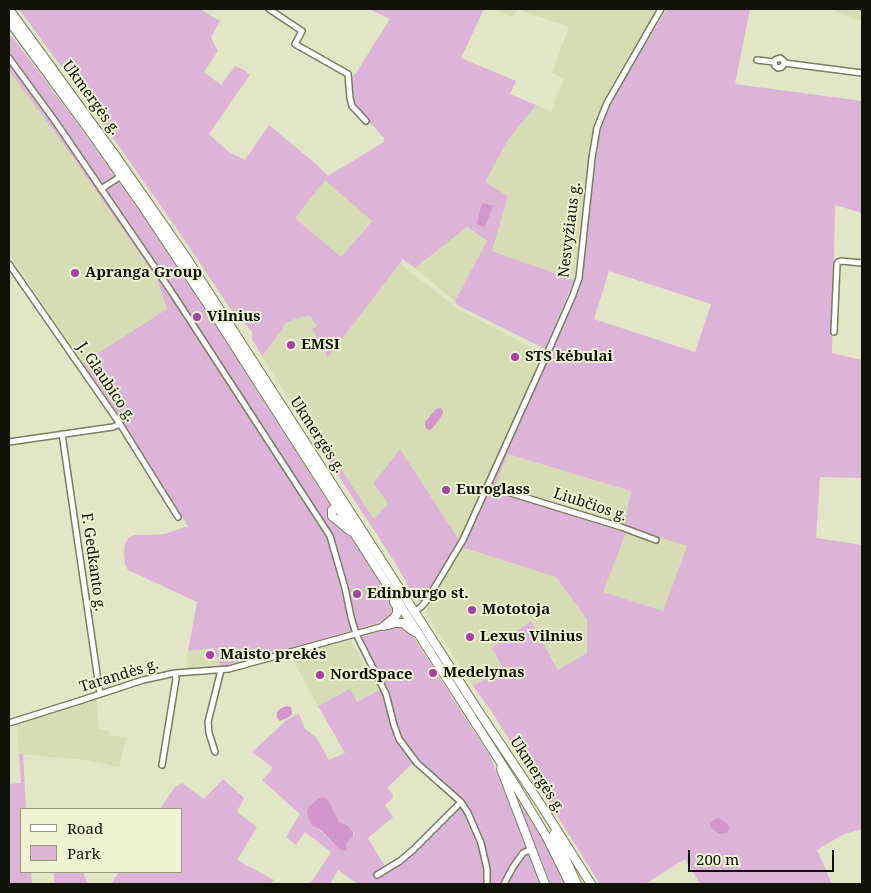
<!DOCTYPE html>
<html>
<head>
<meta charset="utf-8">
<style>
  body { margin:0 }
  #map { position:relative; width:871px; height:893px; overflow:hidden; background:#e1e6c6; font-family:"Noto Serif",serif }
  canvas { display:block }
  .frame { position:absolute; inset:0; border:10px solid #111207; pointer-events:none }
  .legend { position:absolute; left:20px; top:808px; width:162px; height:65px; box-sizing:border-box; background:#eef4d2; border:1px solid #969a81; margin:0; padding:6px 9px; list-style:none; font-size:15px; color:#111207 }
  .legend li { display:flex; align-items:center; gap:10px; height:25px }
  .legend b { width:25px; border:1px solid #969a81 }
  .scale { position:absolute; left:688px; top:850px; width:146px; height:22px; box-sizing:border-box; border:2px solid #111207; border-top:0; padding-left:6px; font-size:15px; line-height:18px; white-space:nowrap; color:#111207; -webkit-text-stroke:4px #eef4d2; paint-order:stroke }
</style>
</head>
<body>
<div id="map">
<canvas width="871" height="893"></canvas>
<div class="frame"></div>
<ul class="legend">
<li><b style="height:6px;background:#fff"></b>Road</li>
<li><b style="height:14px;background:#dcb4d8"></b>Park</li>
</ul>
<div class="scale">200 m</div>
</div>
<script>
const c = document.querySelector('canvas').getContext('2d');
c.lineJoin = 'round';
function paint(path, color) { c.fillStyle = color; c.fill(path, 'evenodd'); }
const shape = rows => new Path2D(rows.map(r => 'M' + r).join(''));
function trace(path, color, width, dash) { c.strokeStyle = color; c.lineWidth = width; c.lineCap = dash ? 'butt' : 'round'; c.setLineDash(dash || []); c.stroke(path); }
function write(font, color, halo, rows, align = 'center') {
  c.font = font + ' "Noto Serif",serif'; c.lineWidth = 4; c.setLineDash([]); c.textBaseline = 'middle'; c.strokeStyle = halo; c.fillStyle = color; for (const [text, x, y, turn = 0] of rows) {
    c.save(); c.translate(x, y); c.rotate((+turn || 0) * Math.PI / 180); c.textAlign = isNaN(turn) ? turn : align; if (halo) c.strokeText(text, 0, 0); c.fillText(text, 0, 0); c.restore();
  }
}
paint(shape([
  [494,9,657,9,614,82,594,123,591,138,574,280,492,251,508,196,485,182,508,140,536,105,551,111,564,79,552,73,569,27,518,9,513,17],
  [831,9,862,9,862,20,855,19],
  [9,70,72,156,157,279,167,310,83,363,9,254],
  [325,179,372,220,341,257,295,218],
  [466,227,487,241,455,301,415,268],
  [399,263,460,310,544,354,459,540,400,450,388,504,374,519,295,400,292,404,262,356,282,330,284,324,297,317,310,316,318,326,312,329,328,356],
  [508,454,631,491,624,526,687,546,663,611,602,592,626,534,493,491],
  [461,547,556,577,587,619,587,653,559,670,531,622,492,648,503,668,473,686,425,612,432,597],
  [350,639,379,690,356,702,349,690,318,706,290,655],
  [214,648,221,667,186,670,188,651],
  [97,699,99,729,109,731,109,735,126,738,119,767,86,760,19,754,17,723]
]), '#d6dcb4');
paint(shape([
  [19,9,200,9,220,21,211,38,218,51,204,72,221,85,235,66,244,70,250,75,209,134,229,152,245,160,269,125,317,165,328,176,384,142,384,138,353,104,351,77,356,73,390,19,369,9,484,9,461,58,516,81,510,94,536,105,508,140,485,182,508,196,492,251,574,280,545,349,457,305,455,301,487,241,467,227,415,268,403,259,328,357,312,329,317,326,310,316,297,318,284,324,282,330,262,356,252,339,253,336,252,332,242,320,234,314,179,232,109,132],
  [325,180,372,221,341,257,295,218],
  [667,9,750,9,735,84,862,101,862,213,835,205,832,353,862,360,862,478,820,477,816,538,862,545,862,829,842,835,817,850,832,884,700,884,685,859,645,884,600,884,492,712,473,686,503,668,492,648,531,621,558,670,587,653,587,619,556,577,461,547,485,501,578,292,583,268,588,218,599,138,604,117,611,100],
  [609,271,711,304,695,352,594,319],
  [508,454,631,491,624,526,687,546,663,611,603,592,626,533,493,491],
  [11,36,18,44,79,126,138,208,186,279,331,506,328,513,330,520,348,532,395,605,395,613,384,621,231,665,221,667,214,648,188,651,197,602,128,570,125,564,124,553,125,544,129,537,135,535,147,535,165,534,188,526,125,425,83,363,167,309,157,279,72,156,9,70,9,38],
  [295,399,374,519,388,504,374,483,400,449,459,540,425,599,422,601,419,601,415,597,394,561,292,404],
  [399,626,404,627,409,630,490,756,519,826,540,884,358,884,338,870,330,884,308,884,313,880,331,852,305,832,296,845,286,837,300,814,262,780,271,771,272,767,252,752,288,719,299,714,305,729,316,737,329,760,345,753,318,706,350,689,357,702,385,687,362,637],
  [412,764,434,782,443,788,458,802,410,849,385,867,368,838,393,817,385,805,393,798,392,793,387,788],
  [337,819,339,822,350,828,354,833,353,836,347,841,346,846,339,849,320,830,314,827],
  [19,754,23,754,26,809,21,809,21,872,31,872,32,884,9,884,9,784,21,783],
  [223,779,244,798,237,812,257,827,237,860,274,880,270,884,111,884,119,872,181,872,181,809,160,809,175,787,182,783,204,799],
  [515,795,542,836,559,868,566,884,550,884],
  [54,872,83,872,88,884,54,884]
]), '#dcb4d8');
paint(shape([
  [482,203,491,205,493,206,485,227,478,225,477,223],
  [440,408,442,409,443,412,442,415,432,429,429,430,426,428,425,425,425,422,436,409],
  [286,706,291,707,292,711,292,714,289,717,280,721,277,718,277,712,280,709],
  [324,797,328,800,339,822,348,826,353,832,353,836,347,842,346,850,345,851,339,849,321,830,314,827,311,824,307,813,308,808,319,798],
  [718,818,728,824,729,829,727,833,720,834,711,828,710,824,712,821]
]), '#d296cc');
const minor = shape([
  [269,9,302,31,295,44,348,74,350,98,352,106,366,121],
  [9,58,55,121,171,291,330,536,345,588,351,617,356,634,386,694,394,725,399,739,417,763,461,802,468,813,481,843,487,869,487,884],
  [757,60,774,62],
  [774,62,775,66,778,68,782,67,784,63],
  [774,62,775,60,780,58,784,61,784,63],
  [784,63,862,73],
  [101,189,121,176],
  [9,264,120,424,178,517],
  [834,332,837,264,838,262,841,261,862,263],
  [62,434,100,694],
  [9,442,113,427,120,424],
  [488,486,621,527,656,540],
  [414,612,421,607,427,600,463,540,547,354,573,295,579,278,592,158,597,128,607,103,661,9],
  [9,723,82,700,143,680,175,673,229,669,384,626],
  [215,752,209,733,208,722,221,670],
  [162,765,176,679,175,673],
  [377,875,400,861,413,850,461,802],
  [504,884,513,867,523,853,532,849]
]);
const highway = shape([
  [9,9,115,155,184,254,479,712,541,805,591,884],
  [9,21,91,133,143,207,216,317,517,788,546,836,570,884],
  [337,507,332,510,332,516,350,531],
  [388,625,395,623,403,623,414,632],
  [384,626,394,618,397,614,397,607,394,602],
  [501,769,545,884],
  [554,834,577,884]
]);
trace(minor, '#797e60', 8);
trace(highway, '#797e60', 10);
trace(minor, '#fff', 5);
trace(highway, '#fff', 8);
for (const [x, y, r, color] of [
  [75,273,5,"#a941a4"],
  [197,317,5,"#a941a4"],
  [291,345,5,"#a941a4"],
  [515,357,5,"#a941a4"],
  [446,490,5,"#a941a4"],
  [357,594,5,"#a941a4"],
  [472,610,5,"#a941a4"],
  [470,637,5,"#a941a4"],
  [210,655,5,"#a941a4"],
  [433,673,5,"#a941a4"],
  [320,675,5,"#a941a4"]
]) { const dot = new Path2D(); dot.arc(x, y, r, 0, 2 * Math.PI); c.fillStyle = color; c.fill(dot); trace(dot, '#eef4d2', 2); }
write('15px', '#111207', '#eef4d2', [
  ["Ukmergės g.",91,98,54],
  ["Nesvyžiaus g.",570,230,-83],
  ["J. Glaubico g.",106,382,56],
  ["Ukmergės g.",317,435,57],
  ["Liubčios g.",590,505,18],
  ["F. Gedkanto g.",93,562,82],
  ["Tarandės g.",119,676,-17],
  ["Ukmergės g.",537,775,57]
]);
write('bold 15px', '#111207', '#eef4d2', [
  ["Apranga Group",85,273],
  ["Vilnius",207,317],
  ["EMSI",301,345],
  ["STS kėbulai",525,357],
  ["Euroglass",456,490],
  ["Edinburgo st.",367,594],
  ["Mototoja",482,610],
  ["Lexus Vilnius",480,637],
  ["Maisto prekės",220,655],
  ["Medelynas",443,673],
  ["NordSpace",330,675]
], 'left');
</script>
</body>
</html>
